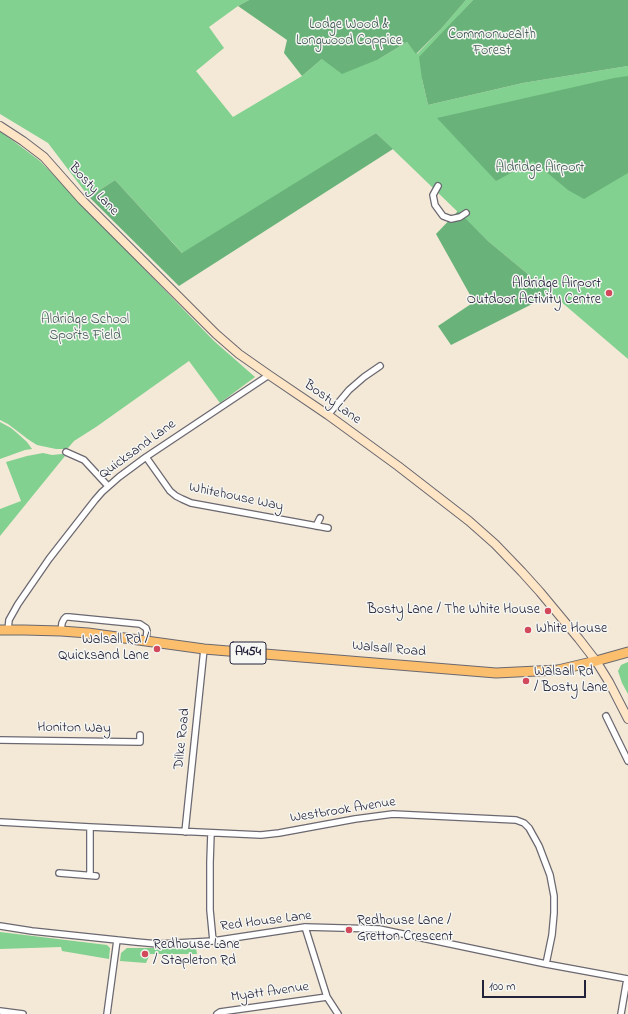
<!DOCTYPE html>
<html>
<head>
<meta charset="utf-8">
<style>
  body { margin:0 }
  #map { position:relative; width:628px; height:1014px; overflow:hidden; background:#f3e9d6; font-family:"Indie Flower",sans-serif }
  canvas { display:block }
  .scale { position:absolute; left:482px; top:980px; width:104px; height:18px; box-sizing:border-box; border:2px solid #22223b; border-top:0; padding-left:5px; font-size:12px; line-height:14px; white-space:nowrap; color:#22223b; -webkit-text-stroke:3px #f6f6f2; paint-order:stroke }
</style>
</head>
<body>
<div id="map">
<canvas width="628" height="1014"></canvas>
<div class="scale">100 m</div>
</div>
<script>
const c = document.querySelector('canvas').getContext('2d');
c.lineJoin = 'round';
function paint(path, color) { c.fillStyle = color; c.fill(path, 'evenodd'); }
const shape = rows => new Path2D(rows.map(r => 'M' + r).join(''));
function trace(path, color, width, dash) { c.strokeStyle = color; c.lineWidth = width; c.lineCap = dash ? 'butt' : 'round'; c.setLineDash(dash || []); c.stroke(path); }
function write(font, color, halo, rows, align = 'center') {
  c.font = font + ' "Indie Flower",sans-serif'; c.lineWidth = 3; c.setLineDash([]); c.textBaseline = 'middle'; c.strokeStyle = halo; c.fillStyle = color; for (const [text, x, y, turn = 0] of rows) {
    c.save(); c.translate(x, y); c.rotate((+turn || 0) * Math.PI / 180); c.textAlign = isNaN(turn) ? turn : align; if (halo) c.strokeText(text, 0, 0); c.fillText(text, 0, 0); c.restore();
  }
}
paint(shape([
  [0,0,249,0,238,6,209,27,224,48,196,71,233,117,302,76,322,59,379,59,407,42,417,54,441,29,466,0,473,0,459,15,422,79,428,105,523,83,628,66,628,359,552,294,488,241,376,133,185,256,115,180,89,197,48,143,0,114],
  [0,131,40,161,214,341,255,377,220,403,189,361,96,427,74,441,68,448,66,449,56,449,37,445,29,440,8,424,0,420],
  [0,422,11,428,17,433,27,442,32,449,25,450,0,459],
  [43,453,52,455,62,454,65,456,0,536,0,509,21,501,6,462,27,456],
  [628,662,628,694,622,683,618,671,621,665],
  [0,932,107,945,110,948,109,959,62,951,61,947,0,949],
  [127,948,196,948,197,954,150,954,146,963,120,961,121,953]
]), '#82d190');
paint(shape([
  [249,0,466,0,441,29,416,54,407,42,379,59,342,74,322,59,302,76,284,53,287,40,238,6],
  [473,0,628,0,628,66,523,83,428,105,422,79,419,57],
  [628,76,628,173,584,199,568,190,533,161,496,181,437,118,614,78],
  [376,133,393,149,179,286,89,197,115,180,182,253],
  [458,211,488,241,552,294,451,345,438,326,474,302,436,234]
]), '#69b37a');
const street = shape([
  [438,186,433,195,435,205,443,216,451,219,460,217,466,213],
  [328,415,349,390,364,377,380,366],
  [66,452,84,460,108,486],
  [146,457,170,491,176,496,182,499,191,503,328,528],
  [316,526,320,518],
  [8,630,9,620,18,604,49,559,95,500,102,492,119,477,146,457,269,375],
  [61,631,62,623,64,619,66,617,69,617,140,624,146,628,147,631,146,641],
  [606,716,628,761],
  [0,740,140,742,140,735],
  [0,822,90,827,261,835,279,833,355,819,393,814,516,820,524,823,529,828,539,846,550,875,554,896,554,913,552,935,546,964],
  [185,832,204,649],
  [211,833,210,862,210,910,213,941],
  [59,873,96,876],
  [90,875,90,827],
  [0,926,32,931,136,942,158,944,213,941,305,927,379,929,546,964,628,979],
  [305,927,327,997,338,1014],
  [0,1011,23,1014],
  [107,1014,117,940],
  [217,1014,220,1012,327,997],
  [621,1014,627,979]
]);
const secondary = shape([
  [0,126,23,141,44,157,82,200,216,334,239,354,269,375,328,415,398,466,469,521,495,544,522,572,540,592,579,639,596,661,609,682,628,719]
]);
const primary = shape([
  [0,630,24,630,61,631,88,633,204,649,496,673,558,670,596,661,628,652]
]);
trace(street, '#6b6871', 8);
trace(secondary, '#6b6871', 10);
trace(primary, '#6b6871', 11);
trace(street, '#fff', 5.5);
trace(secondary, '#fde5c5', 8);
trace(primary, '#fabe6d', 9);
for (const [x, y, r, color] of [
  [609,293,4,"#d1495b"],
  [548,611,4,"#d1495b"],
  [528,630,4,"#d1495b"],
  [157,649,4,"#d1495b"],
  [526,681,4,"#d1495b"],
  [349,930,4,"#d1495b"],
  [145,954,4,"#d1495b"]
]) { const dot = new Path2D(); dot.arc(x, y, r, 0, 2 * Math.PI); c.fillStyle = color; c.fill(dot); trace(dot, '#f6f6f2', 1.5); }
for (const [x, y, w] of [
  [248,653,36]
]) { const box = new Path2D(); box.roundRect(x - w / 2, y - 11, w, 22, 3); c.fillStyle = '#f6f6f2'; c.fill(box); trace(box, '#22223b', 1); }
write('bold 13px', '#22223b', null, [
  ["A454",248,653]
]);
write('14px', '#3f5754', '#f6f6f2', [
  ["Lodge Wood &",349,26],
  ["Longwood Coppice",349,42],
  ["Commonwealth",492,36],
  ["Forest",492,52],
  ["Aldridge Airport",540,169],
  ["Aldridge School",85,321],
  ["Sports Field",85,337]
]);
write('14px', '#22223b', '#f6f6f2', [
  ["Bosty Lane",93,190,47],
  ["Bosty Lane",332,403,35],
  ["Quicksand Lane",138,450,-36],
  ["Whitehouse Way",236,498,12],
  ["Walsall Road",389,650,5],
  ["Honiton Way",74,729,1],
  ["Dilke Road",183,739,-84],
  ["Westbrook Avenue",343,811,-9],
  ["Red House Lane",266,922,-7],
  ["Myatt Avenue",270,993,-8]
]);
write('14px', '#22223b', '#f6f6f2', [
  ["Aldridge Airport",601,285,"right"],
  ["Outdoor Activity Centre",601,301,"right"],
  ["Bosty Lane / The White House",540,611,"right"],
  ["White House",536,630],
  ["Walsall Rd /",149,641,"right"],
  ["Quicksand Lane",149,657,"right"],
  ["Walsall Rd",534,673],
  ["/ Bosty Lane",534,689],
  ["Redhouse Lane /",357,922],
  ["Gretton Crescent",357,938],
  ["Redhouse Lane",153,946],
  ["/ Stapleton Rd",153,962]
], 'left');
</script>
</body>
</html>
